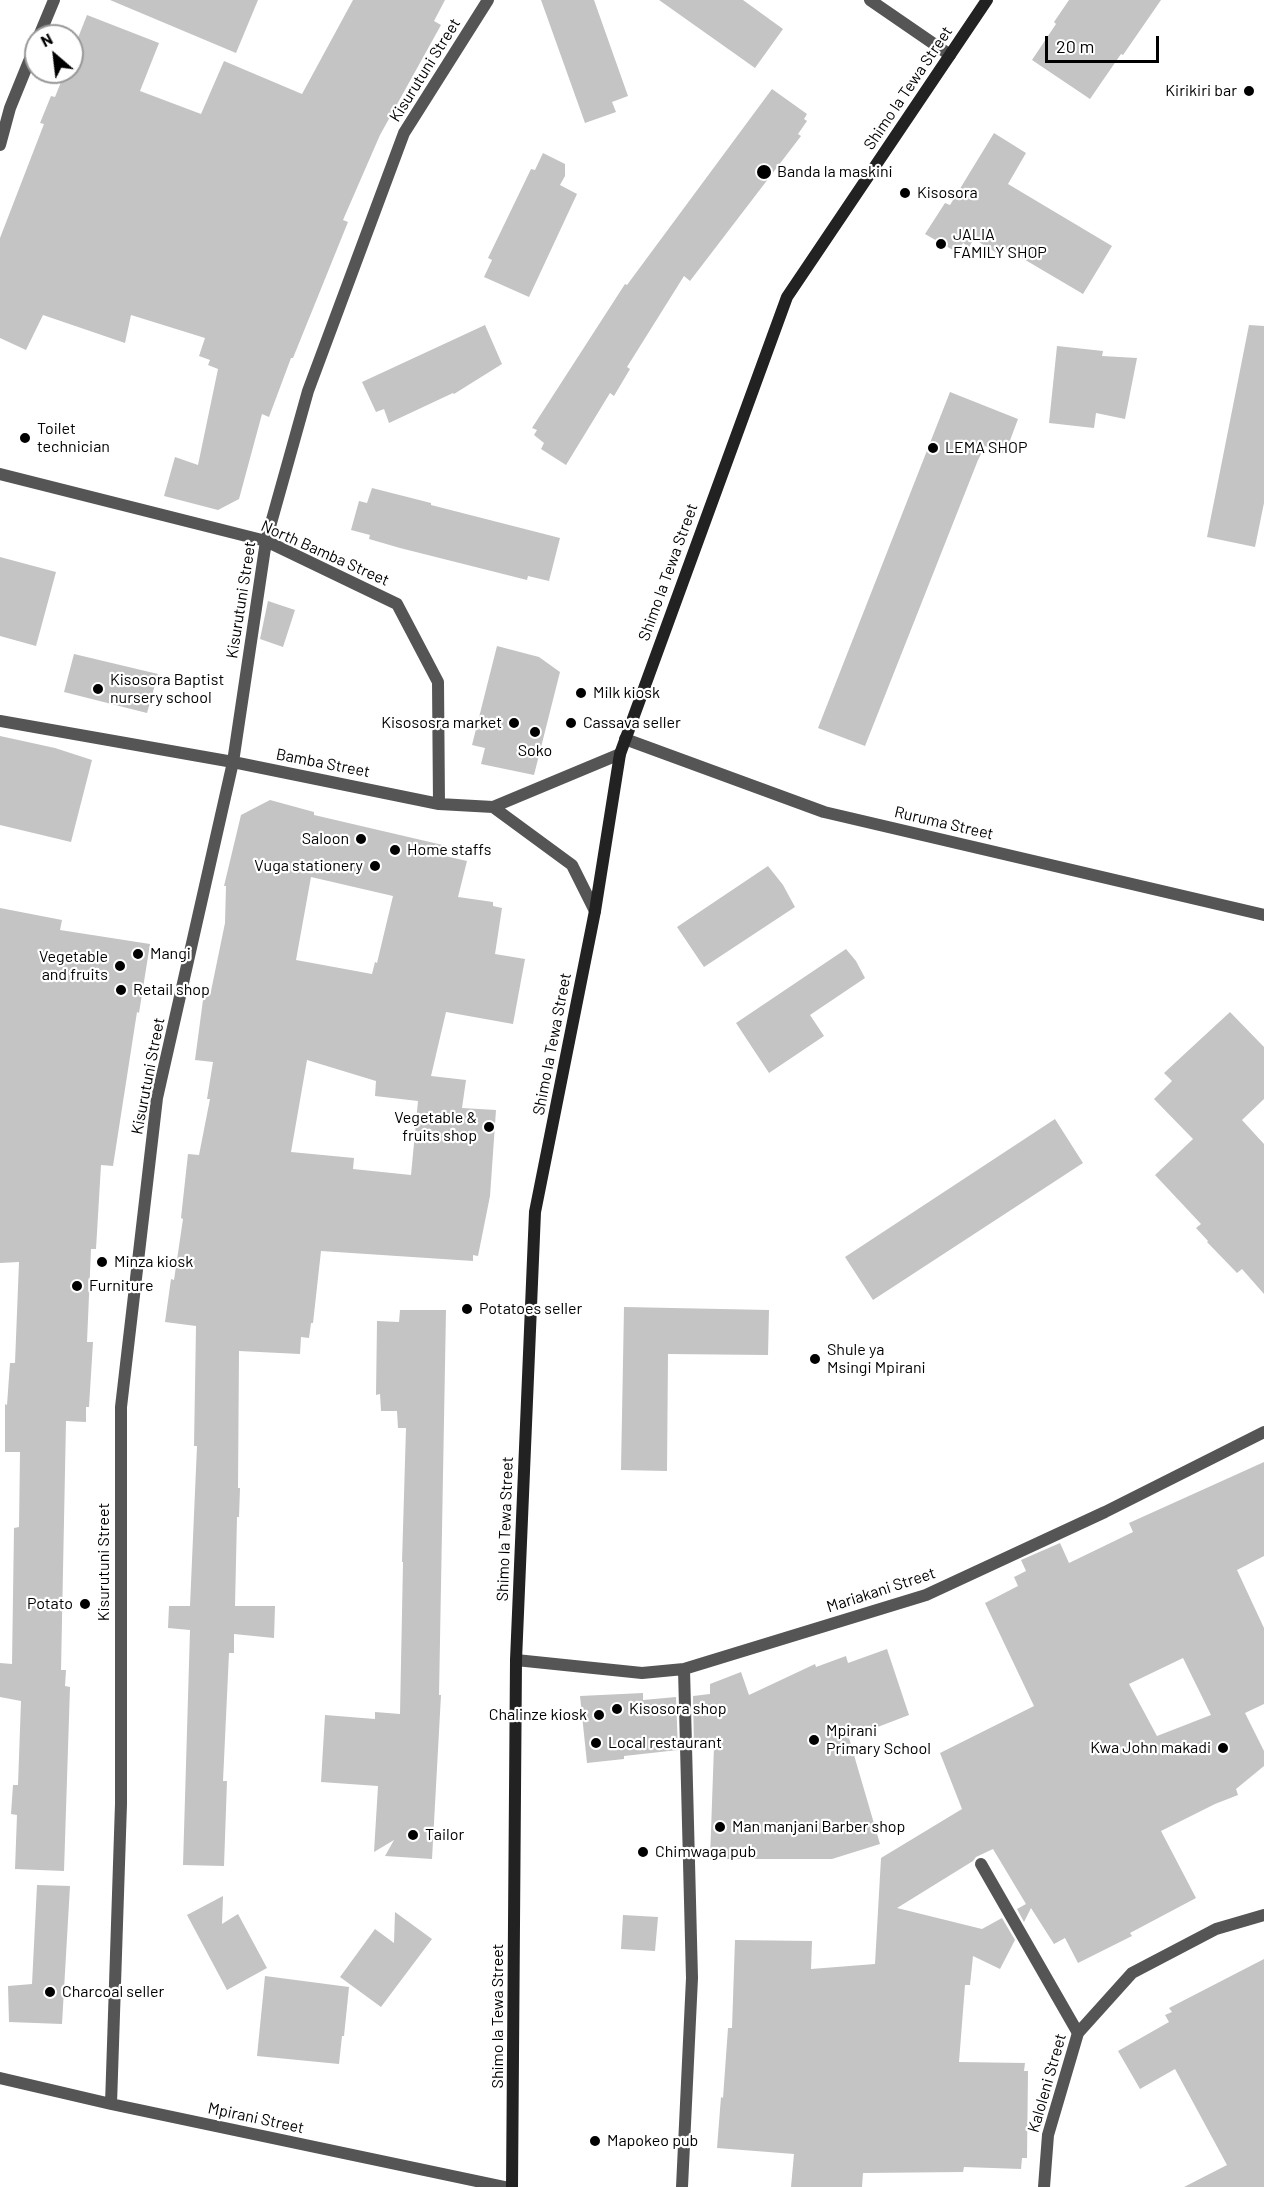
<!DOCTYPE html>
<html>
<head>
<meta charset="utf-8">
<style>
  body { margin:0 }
  #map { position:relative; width:1264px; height:2187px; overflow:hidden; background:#fff; font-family:Barlow,sans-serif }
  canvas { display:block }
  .north { position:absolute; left:24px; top:24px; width:60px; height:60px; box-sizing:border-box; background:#fff; border:2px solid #999; border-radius:50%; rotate:332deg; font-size:16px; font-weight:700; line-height:24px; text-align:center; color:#000 }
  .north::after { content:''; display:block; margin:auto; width:21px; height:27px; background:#000; clip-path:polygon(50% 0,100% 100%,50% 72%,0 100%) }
  .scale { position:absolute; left:1045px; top:36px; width:114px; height:27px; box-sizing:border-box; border:3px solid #000; border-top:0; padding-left:8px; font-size:18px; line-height:21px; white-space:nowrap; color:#000; -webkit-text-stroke:4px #fff; paint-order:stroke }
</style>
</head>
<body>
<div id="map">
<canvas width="1264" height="2187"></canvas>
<div class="north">N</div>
<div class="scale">20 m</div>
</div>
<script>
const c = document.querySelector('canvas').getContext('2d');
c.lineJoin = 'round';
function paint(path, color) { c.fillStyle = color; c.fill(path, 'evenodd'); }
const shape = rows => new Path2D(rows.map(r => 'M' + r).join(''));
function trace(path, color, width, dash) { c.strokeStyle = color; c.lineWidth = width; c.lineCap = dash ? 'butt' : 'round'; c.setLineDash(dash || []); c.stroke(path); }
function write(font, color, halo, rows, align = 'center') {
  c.font = font + ' Barlow,sans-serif'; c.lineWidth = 4.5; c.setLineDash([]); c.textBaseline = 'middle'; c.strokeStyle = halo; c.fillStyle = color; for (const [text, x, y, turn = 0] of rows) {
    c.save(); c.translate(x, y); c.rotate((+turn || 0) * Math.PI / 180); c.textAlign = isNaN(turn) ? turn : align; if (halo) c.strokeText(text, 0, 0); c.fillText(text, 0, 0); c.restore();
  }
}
paint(shape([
  [110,0,258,0,236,53],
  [353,0,445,0,434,21,441,25,380,135,343,220,348,222,293,358,291,358,269,417,262,414,239,499,218,510,164,496,175,457,198,465,218,369,208,365,210,360,199,356,205,338,131,315,125,343,43,315,26,350,0,338,0,238,44,124,40,123,51,96,55,97,65,72,72,72,72,53,87,15,159,43,140,91,201,114,224,61,302,94],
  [541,0,594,0,628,96,612,102,616,112,585,123],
  [659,0,743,0,783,29,755,68],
  [1069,0,1161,0,1123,55,1121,54,1090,99,1032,60,1056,24,1054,22],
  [772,89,807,114,804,119,807,121,798,134,801,136,690,281,684,276,627,367,630,369,614,396,610,393,566,465,541,449,544,443,534,435,537,430,532,428,625,284,627,285],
  [994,133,1026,153,1008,184,1112,246,1083,294,1005,248,1000,255,974,239,969,247,963,243,958,253,925,234,945,203,950,205],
  [543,153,565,164,565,176,560,185,577,194,529,297,484,277,492,260,488,258,531,169,535,170],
  [485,325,502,364,454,394,453,393,389,423,384,409,376,412,362,382],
  [1249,325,1264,326,1264,503,1255,547,1207,537],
  [1057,346,1103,351,1102,356,1137,358,1125,419,1096,413,1094,428,1049,423],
  [950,392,1018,419,1005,454,985,446,978,460,865,746,818,728],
  [372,488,431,503,431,505,560,538,549,581,528,576,527,580,400,548,369,539,370,535,351,530,359,501,367,503],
  [0,557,56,572,36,646,0,636],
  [268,601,295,610,283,647,260,639],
  [497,646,539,657,560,672,534,775,481,764,485,748,472,745],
  [74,654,158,674,147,713,64,692],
  [0,736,55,748,92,760,71,842,0,825],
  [270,800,314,812,314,815,447,846,445,856,467,861,458,897,493,902,493,906,502,908,495,954,525,959,513,1024,446,1012,431,1076,466,1080,462,1108,496,1110,490,1196,478,1256,473,1255,473,1261,321,1251,313,1323,311,1323,309,1338,301,1337,300,1354,239,1351,238,1488,240,1488,239,1517,237,1517,235,1606,275,1606,274,1638,234,1634,234,1653,229,1653,223,1781,227,1781,224,1866,183,1865,190,1630,168,1628,169,1606,190,1606,197,1446,194,1446,196,1326,165,1322,171,1279,174,1280,183,1219,181,1218,188,1154,199,1155,210,1099,207,1099,213,1062,195,1060,203,1000,205,1000,207,990,211,991,225,923,226,886,224,886,241,815],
  [311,877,393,896,377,963,375,962,372,974,296,960],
  [307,1060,376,1081,375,1096,418,1101,411,1175,353,1169,354,1158,291,1152],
  [768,866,783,885,795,907,704,967,677,927],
  [0,908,62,920,60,930,150,944,139,1013,137,1012,113,1166,101,1165,96,1249,91,1249,87,1342,93,1342,89,1407,86,1407,86,1422,66,1421,61,1670,66,1670,65,1686,70,1687,64,1871,15,1869,17,1815,11,1814,13,1785,18,1785,21,1701,0,1697,0,1663,12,1664,14,1528,19,1527,20,1452,5,1452,5,1404,7,1405,10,1363,15,1363,19,1262,0,1263],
  [846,949,856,961,865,978,810,1015,824,1036,769,1073,736,1023],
  [1230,1012,1264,1047,1264,1099,1242,1120,1264,1144,1264,1294,1242,1269,1237,1273,1207,1242,1208,1241,1196,1228,1201,1224,1155,1175,1193,1139,1154,1099,1172,1081,1164,1073],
  [1055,1119,1083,1163,873,1300,845,1257],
  [624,1307,769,1310,768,1355,668,1354,667,1471,621,1470],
  [400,1310,446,1310,439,1695,441,1695,432,1859,385,1856,394,1840,374,1852,378,1786,321,1782,325,1715,375,1719,375,1712,400,1714,403,1562,402,1562,406,1428,398,1428,397,1411,381,1411,380,1394,376,1395,377,1321,399,1322],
  [1264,1462,1264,1556,1237,1570,1264,1628,1264,1704,1245,1713,1264,1751,1264,1766,1236,1789,1238,1795,1215,1804,1161,1831,1196,1898,1130,1933,1132,1936,1078,1963,1065,1938,1054,1944,1031,1908,1024,1922,1017,1909,1026,1904,993,1849,976,1857,973,1861,897,1908,982,1929,1002,1918,1015,1940,1000,1969,973,1956,970,1985,965,1985,959,2062,1025,2063,1024,2071,1028,2071,1027,2158,1022,2158,1021,2169,964,2167,963,2172,863,2173,862,2187,791,2187,794,2154,717,2148,721,2097,723,2098,728,2028,732,2028,735,1940,812,1941,811,1969,875,1964,881,1858,962,1809,940,1753,1034,1706,985,1603,1018,1586,1014,1577,1026,1571,1021,1560,1060,1543,1069,1563,1133,1532,1129,1523],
  [1183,1658,1211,1715,1157,1736,1129,1684],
  [887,1649,909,1715,849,1738,880,1844,832,1859,710,1859,714,1746,694,1749,693,1696,710,1694,710,1684,741,1672,749,1695,815,1664,816,1667,846,1656,848,1663],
  [643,1693,643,1700,676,1697,678,1750,624,1756,624,1759,587,1763,580,1696],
  [37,1885,70,1886,62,2024,9,2022,8,1986,32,1984],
  [223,1896,222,1924,238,1914,267,1968,227,1990,187,1915],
  [395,1912,432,1939,381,2007,340,1977,375,1929,394,1943],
  [623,1915,658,1917,655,1951,621,1949],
  [1264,1959,1264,2187,1184,2187,1227,2165,1175,2069,1140,2089,1118,2051,1169,2022,1165,2015,1172,2012,1169,2008],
  [265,1976,349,1987,344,2036,342,2036,339,2064,257,2056]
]), '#c4c4c4');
trace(shape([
  [981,1864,1078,2033]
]), '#555', 12);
trace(shape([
  [870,0,950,55],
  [39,36,54,0],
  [0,145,10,108,36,44],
  [0,474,266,541,397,604,438,682,439,804],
  [0,721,233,762,439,804,493,807,572,865,595,911],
  [625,739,824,812,1264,915],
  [493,807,620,754],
  [516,1660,642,1673,684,1669,926,1595,1105,1512,1264,1432],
  [0,2078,111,2104,505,2187],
  [111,2104,121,1804,121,1407,157,1098,233,762,266,541,308,391,404,133,488,0],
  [682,2187,692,1978,684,1669],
  [1044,2187,1048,2135,1078,2033,1132,1973,1216,1929,1264,1915]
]), '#555', 12);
trace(shape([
  [512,2187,516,1660,535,1212,595,911,620,754,787,297,987,0]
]), '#222', 12);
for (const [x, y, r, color] of [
  [1249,91,6,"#000"],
  [764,172,8,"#000"],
  [905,193,6,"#000"],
  [941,244,6,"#000"],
  [25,438,6,"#000"],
  [933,448,6,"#000"],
  [98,689,6,"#000"],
  [581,693,6,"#000"],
  [514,723,6,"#000"],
  [571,723,6,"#000"],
  [535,732,6,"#000"],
  [361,839,6,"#000"],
  [395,850,6,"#000"],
  [375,866,6,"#000"],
  [138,954,6,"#000"],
  [120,966,6,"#000"],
  [121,990,6,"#000"],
  [489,1127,6,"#000"],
  [102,1262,6,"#000"],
  [77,1286,6,"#000"],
  [467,1309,6,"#000"],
  [815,1359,6,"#000"],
  [85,1604,6,"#000"],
  [617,1709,6,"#000"],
  [599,1715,6,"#000"],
  [814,1740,6,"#000"],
  [596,1743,6,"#000"],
  [1223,1748,6,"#000"],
  [720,1827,6,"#000"],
  [413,1835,6,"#000"],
  [643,1852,6,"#000"],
  [50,1992,6,"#000"],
  [595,2141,6,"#000"]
]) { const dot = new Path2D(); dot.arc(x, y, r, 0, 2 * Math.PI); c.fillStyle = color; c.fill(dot); trace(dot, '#fff', 2); }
write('16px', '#000', '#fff', [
  ["Kisurutuni Street",425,70,-58],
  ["Shimo la Tewa Street",908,88,-56],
  ["North Bamba Street",325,553,24],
  ["Shimo la Tewa Street",668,572,-70],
  ["Kisurutuni Street",241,600,-81],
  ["Bamba Street",323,763,11],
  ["Ruruma Street",944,823,13],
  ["Shimo la Tewa Street",552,1044,-79],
  ["Kisurutuni Street",148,1076,-79],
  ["Shimo la Tewa Street",505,1529,-88],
  ["Kisurutuni Street",104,1562,-90],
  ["Mariakani Street",881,1590,-18],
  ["Shimo la Tewa Street",498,2016,-90],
  ["Kaloleni Street",1047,2083,-74],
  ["Mpirani Street",256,2118,12]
]);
write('16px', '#000', '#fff', [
  ["Kirikiri bar",1237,91,"right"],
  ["Banda la maskini",777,172],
  ["Kisosora",917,193],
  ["JALIA",953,235],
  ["FAMILY SHOP",953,253],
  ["Toilet",37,429],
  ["technician",37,447],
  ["LEMA SHOP",945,448],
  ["Kisosora Baptist",110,680],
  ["nursery school",110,698],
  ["Milk kiosk",593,693],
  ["Kisososra market",502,723,"right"],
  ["Cassava seller",583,723],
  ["Soko",535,751,"center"],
  ["Saloon",349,839,"right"],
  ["Home staffs",407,850],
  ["Vuga stationery",363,866,"right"],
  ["Mangi",150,954],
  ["Vegetable",108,957,"right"],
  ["and fruits",108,975,"right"],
  ["Retail shop",133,990],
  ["Vegetable &",477,1118,"right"],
  ["fruits shop",477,1136,"right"],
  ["Minza kiosk",114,1262],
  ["Furniture",89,1286],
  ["Potatoes seller",479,1309],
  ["Shule ya",827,1350],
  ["Msingi Mpirani",827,1368],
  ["Potato",73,1604,"right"],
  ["Kisosora shop",629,1709],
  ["Chalinze kiosk",587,1715,"right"],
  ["Mpirani",826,1731],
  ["Primary School",826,1749],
  ["Local restaurant",608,1743],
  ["Kwa John makadi",1211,1748,"right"],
  ["Man manjani Barber shop",732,1827],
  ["Tailor",425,1835],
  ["Chimwaga pub",655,1852],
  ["Charcoal seller",62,1992],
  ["Mapokeo pub",607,2141]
], 'left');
</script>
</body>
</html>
